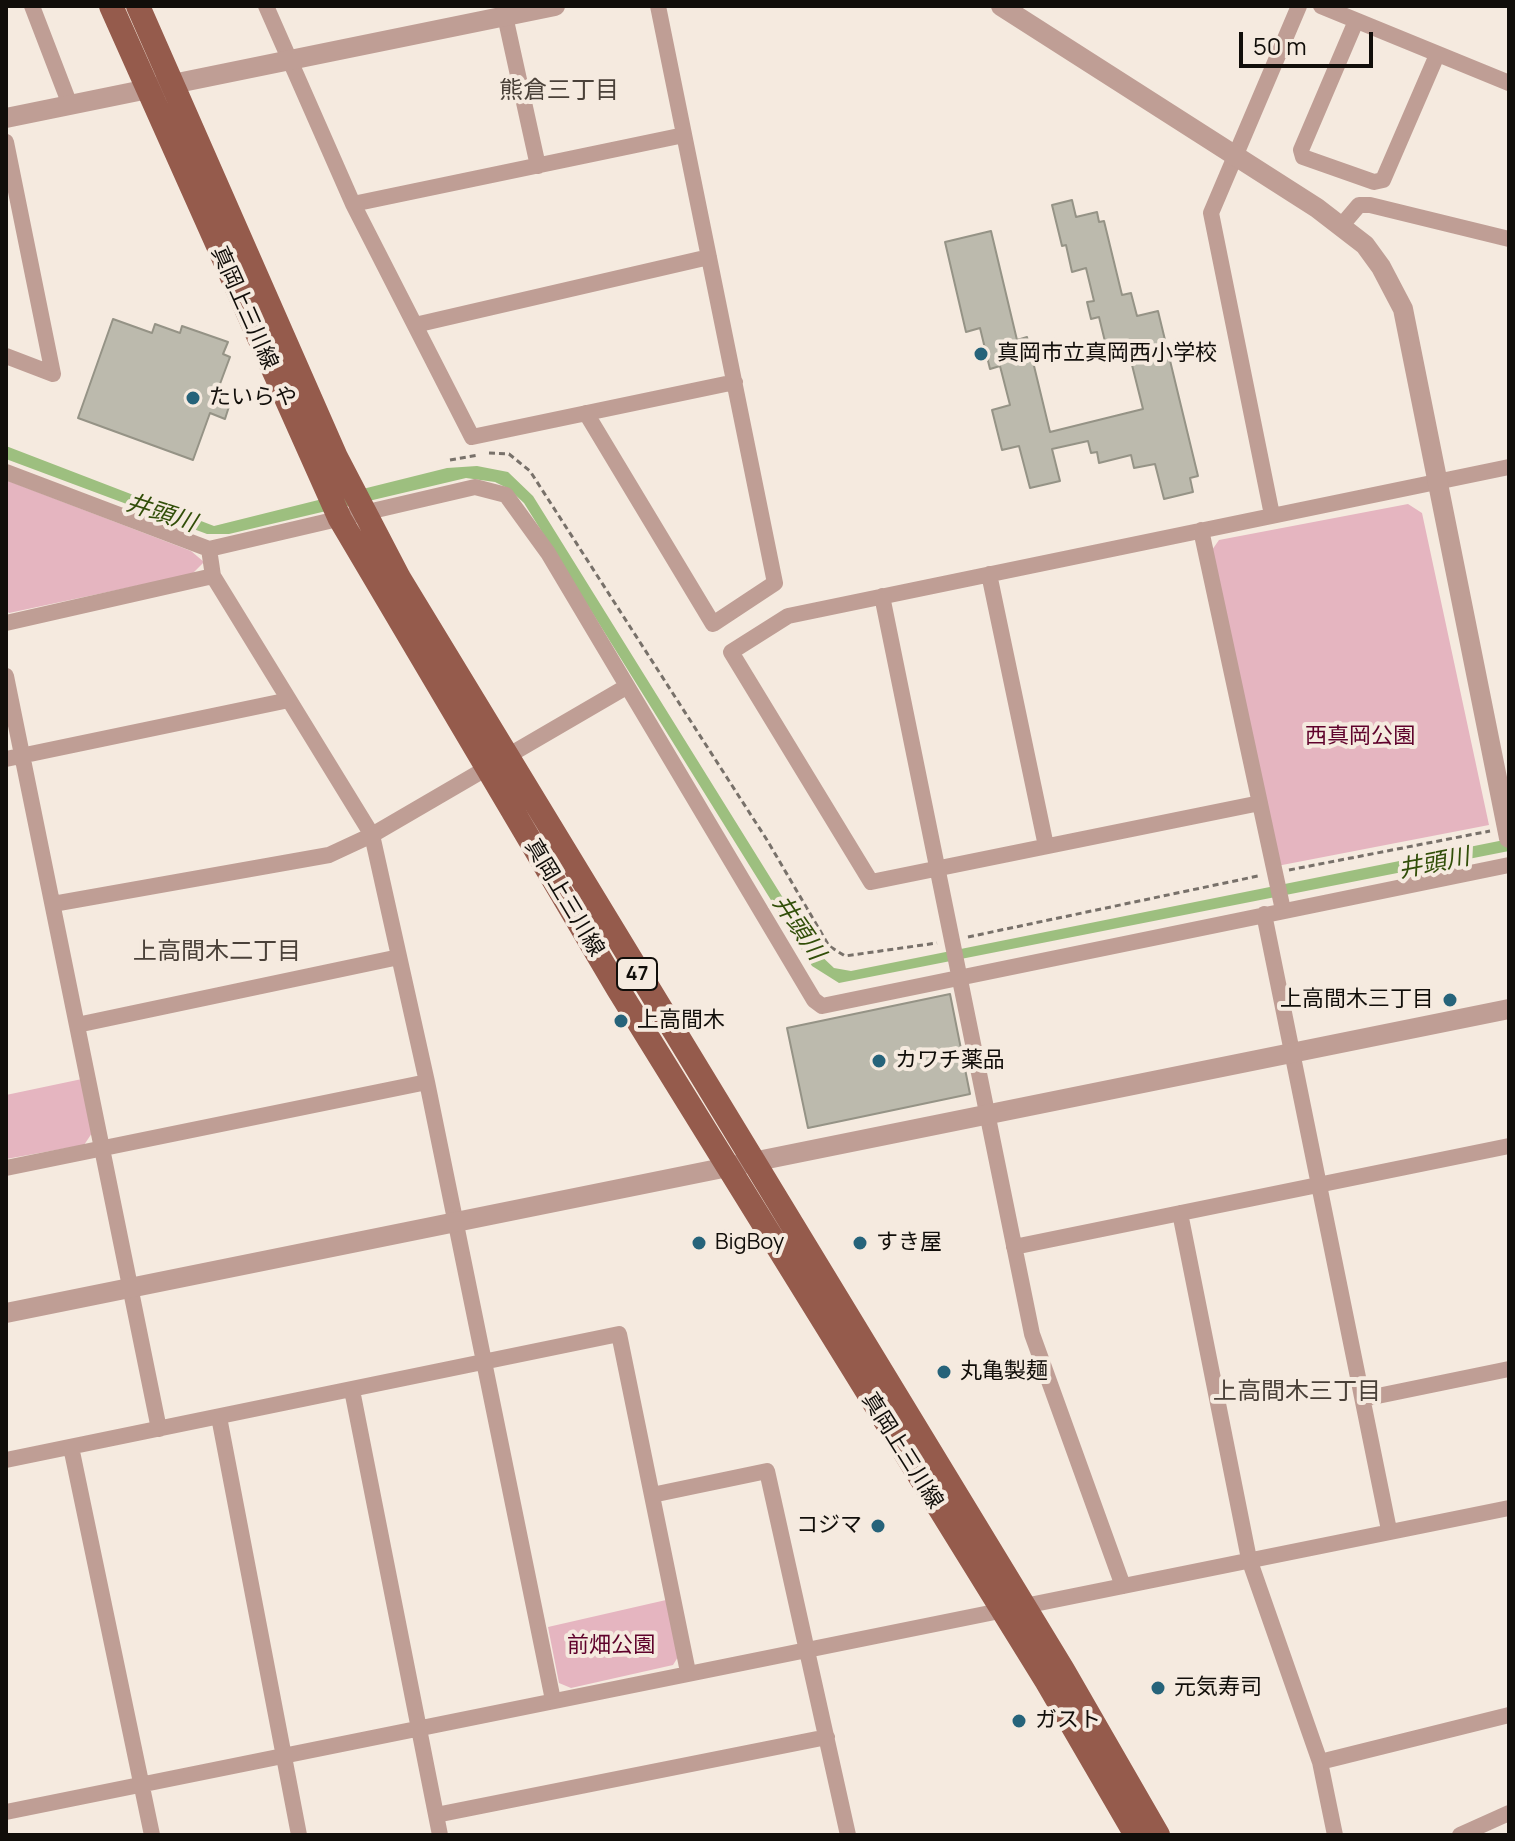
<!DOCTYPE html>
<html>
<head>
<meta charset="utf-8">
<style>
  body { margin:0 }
  #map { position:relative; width:1515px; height:1841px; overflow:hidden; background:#f5eadf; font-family:Manrope,sans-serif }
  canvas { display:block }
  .frame { position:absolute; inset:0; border:8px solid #110e0a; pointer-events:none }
  .scale { position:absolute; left:1239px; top:32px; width:134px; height:36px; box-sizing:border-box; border:4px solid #110e0a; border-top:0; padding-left:10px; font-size:24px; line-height:28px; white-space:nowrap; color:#110e0a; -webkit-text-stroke:6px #f5eadf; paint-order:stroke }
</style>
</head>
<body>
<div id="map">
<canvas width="1515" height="1841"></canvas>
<div class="frame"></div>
<div class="scale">50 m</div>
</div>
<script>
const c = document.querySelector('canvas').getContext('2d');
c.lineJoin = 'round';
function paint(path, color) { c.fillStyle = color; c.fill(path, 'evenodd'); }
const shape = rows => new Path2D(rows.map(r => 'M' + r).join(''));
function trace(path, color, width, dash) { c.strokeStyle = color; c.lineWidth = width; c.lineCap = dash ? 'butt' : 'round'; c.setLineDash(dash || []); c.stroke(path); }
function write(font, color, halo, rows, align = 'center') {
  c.font = font + ' Manrope,"Noto Sans JP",sans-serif'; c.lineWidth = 8; c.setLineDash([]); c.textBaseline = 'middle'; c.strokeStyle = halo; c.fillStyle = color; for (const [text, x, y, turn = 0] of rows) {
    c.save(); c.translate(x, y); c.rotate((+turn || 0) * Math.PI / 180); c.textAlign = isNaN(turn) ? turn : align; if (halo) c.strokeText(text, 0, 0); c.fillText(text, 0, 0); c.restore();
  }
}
paint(shape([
  [6,480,191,551,204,562,192,574,9,613,6,610],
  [1408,504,1422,513,1489,825,1277,866,1212,550,1219,540],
  [82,1079,92,1133,84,1145,6,1159,6,1095],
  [666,1600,678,1657,673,1665,571,1688,559,1683,548,1627]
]), '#e5b5c0');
paint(shape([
  [6,446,214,526,447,468,477,466,508,472,533,496,816,951,834,968,851,971,1509,839,1509,851,839,983,812,966,524,503,509,489,495,482,466,478,229,534,207,534,6,459]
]), '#9dbf7f');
const building = shape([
  [1072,200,1076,217,1097,212,1099,222,1104,221,1122,295,1131,293,1137,316,1158,311,1198,476,1190,478,1193,492,1164,499,1155,464,1134,468,1131,455,1099,463,1097,452,1091,453,1088,441,1052,449,1060,481,1030,488,1019,446,1002,450,992,410,1010,405,1000,366,990,369,980,328,966,332,945,242,991,231,1017,340,1027,337,1050,432,1143,409,1130,357,1110,362,1099,317,1091,319,1087,302,1094,301,1086,268,1072,272,1066,245,1062,246,1052,205,1072,200],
  [113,319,152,333,155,324,180,333,182,326,228,342,223,354,230,357,217,392,232,397,225,419,210,413,193,460,78,418,113,319],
  [950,994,970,1094,808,1128,787,1028,950,994]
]);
paint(building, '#bcbaad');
trace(building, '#959386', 2);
trace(shape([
  [489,453,509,454,530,471,767,840,829,946,845,956,937,943],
  [450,460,478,455],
  [1289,870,1490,831],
  [968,937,1258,876]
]), '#78716a', 3, [6, 4]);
trace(shape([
  [32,6,70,105],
  [266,6,353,204,472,437,735,382],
  [1321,6,1509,83],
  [505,16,538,166],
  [1356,21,1301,150,1303,157,1374,182,1383,180,1437,55],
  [6,142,53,374,6,356],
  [353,204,684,135],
  [1342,225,1359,205,1370,205,1509,239],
  [415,325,709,257],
  [586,413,713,624,775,583,658,6],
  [6,472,209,549,475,487,506,495,548,553,814,1000,822,1006,1509,865],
  [1272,515,1211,213,1299,6],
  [1201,530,1283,910],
  [209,549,213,576,372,835,427,1082,553,1700],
  [989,574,1046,846],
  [882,596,1032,1334,1123,1586],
  [6,623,213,576],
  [6,676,159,1429],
  [6,759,289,700],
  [1260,803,871,882,731,652,788,616,1509,467],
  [53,904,329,855,372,835,626,687],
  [1264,914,1389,1530],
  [77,1025,399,957],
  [6,1168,427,1082],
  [1180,1213,1249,1559,1320,1762,1335,1835],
  [1014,1247,1509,1146],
  [352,1390,440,1835],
  [1363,1399,1509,1369],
  [219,1417,299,1835],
  [71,1447,152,1835],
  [6,1460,619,1334,688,1672],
  [652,1495,767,1471,848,1835],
  [1320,1762,1509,1715],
  [6,1812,1509,1508],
  [436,1815,827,1737],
  [1460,1835,1509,1813]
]), '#bf9e95', 16);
trace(shape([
  [1001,6,1317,208,1365,245,1381,267,1403,309,1509,838],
  [6,118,555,6],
  [6,1313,1509,1009]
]), '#bf9e95', 20);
trace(shape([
  [111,6,340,519,618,989,1047,1682,1136,1835],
  [138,6,336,457,399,578,1063,1670,1158,1835]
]), '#955b4c', 24);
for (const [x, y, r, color] of [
  [981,354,8,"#26637a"],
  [193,398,8,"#26637a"],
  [1450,1000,8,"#26637a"],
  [621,1021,8,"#26637a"],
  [879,1061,8,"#26637a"],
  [699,1243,8,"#26637a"],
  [860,1243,8,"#26637a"],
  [944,1372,8,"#26637a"],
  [878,1526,8,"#26637a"],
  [1158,1688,8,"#26637a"],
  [1019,1721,8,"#26637a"]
]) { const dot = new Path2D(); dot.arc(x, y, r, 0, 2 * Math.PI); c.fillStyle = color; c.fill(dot); trace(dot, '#f5eadf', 3); }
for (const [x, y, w] of [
  [637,974,40]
]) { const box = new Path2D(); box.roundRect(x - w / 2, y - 16, w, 32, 6); c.fillStyle = '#f5eadf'; c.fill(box); trace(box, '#110e0a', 2); }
write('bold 20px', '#110e0a', null, [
  ["47",637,974]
]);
write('22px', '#110e0a', '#f5eadf', [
  ["真岡上三川線",244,308,66],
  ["真岡上三川線",564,898,59],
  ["真岡上三川線",902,1451,58]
]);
write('22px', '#110e0a', '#f5eadf', [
  ["真岡市立真岡西小学校",997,354],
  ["たいらや",209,398],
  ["上高間木三丁目",1434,1000,"right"],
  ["上高間木",637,1021],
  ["カワチ薬品",895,1061],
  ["BigBoy",715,1243],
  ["すき屋",876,1243],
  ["丸亀製麺",960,1372],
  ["コジマ",862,1526,"right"],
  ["元気寿司",1174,1688],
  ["ガスト",1035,1721]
], 'left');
write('22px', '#5f022b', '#f5eadf', [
  ["西真岡公園",1360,737],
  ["前畑公園",611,1646]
]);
write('24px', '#4a4139', '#f5eadf', [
  ["熊倉三丁目",559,91],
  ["上高間木二丁目",217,952],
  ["上高間木三丁目",1297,1392]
]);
write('italic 24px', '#314e08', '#f5eadf', [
  ["井頭川",161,514,18],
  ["井頭川",1434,864,-11],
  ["井頭川",798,928,56]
]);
</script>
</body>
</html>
